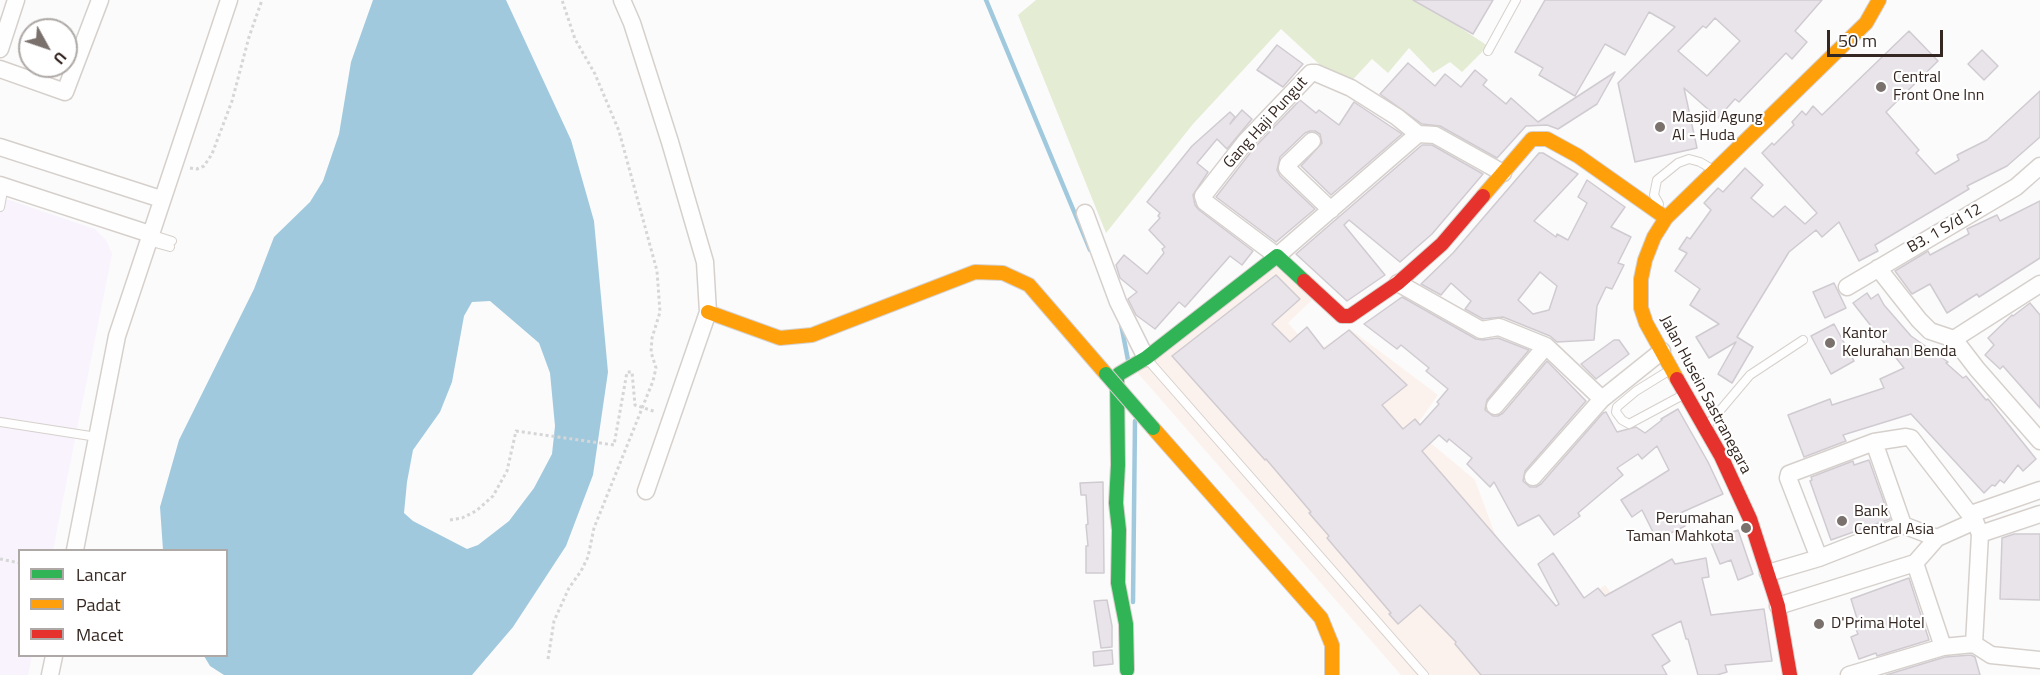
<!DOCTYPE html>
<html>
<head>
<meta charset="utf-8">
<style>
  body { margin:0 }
  #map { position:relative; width:2040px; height:675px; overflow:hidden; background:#fbfbfb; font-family:"Titillium Web",sans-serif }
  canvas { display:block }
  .legend { position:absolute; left:18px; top:549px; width:210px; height:108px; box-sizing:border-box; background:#fff; border:2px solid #aea9a6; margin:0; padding:8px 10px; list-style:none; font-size:18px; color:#352721 }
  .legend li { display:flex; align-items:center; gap:12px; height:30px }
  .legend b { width:30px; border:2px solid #aea9a6 }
  .north { position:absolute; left:18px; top:18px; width:60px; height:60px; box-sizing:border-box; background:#fff; border:2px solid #aea9a6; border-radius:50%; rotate:130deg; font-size:16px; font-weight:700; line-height:24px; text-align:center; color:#352721 }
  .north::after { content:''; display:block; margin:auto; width:21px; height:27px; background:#7a716d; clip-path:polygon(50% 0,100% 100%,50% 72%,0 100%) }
  .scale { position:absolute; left:1827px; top:30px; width:116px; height:27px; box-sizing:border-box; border:3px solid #352721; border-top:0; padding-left:8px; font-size:18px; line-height:21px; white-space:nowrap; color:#352721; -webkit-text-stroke:4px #fff; paint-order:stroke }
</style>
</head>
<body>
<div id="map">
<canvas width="2040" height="675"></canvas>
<ul class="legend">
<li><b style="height:8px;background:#30b455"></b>Lancar</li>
<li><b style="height:8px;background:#ff9f0a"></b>Padat</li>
<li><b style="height:8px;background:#e5322d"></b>Macet</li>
</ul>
<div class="north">U</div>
<div class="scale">50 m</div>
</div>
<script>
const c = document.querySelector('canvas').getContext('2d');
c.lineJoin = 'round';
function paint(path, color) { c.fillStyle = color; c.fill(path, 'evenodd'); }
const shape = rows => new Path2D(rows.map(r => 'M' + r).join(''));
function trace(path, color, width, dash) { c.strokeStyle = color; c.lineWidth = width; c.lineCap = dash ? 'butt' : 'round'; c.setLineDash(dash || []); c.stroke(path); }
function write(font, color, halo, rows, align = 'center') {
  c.font = font + ' "Titillium Web",sans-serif'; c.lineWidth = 4.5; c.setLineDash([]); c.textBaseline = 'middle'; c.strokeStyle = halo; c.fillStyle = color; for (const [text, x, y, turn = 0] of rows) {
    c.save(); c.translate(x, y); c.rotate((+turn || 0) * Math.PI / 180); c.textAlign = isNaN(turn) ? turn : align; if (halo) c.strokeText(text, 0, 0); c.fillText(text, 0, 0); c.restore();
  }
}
paint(shape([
  [0,197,95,229,106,240,112,254,53,550,20,550,20,656,32,656,28,675,0,675]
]), '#f8f3fd');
paint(shape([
  [1276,252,1315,297,1288,323,1315,353,1350,329,1438,395,1414,429,1475,480,1508,569,1549,626,1605,585,1650,644,1665,675,1401,675,1136,371]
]), '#fcf2ed');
paint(shape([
  [1036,0,1418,0,1488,46,1462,72,1450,62,1433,73,1409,48,1388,73,1372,59,1345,88,1281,29,1193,124,1106,233,1018,15]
]), '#e4ecd3');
paint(shape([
  [373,0,506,0,571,140,594,221,608,372,593,475,566,546,513,627,472,675,224,675,210,666,204,656,226,656,226,550,163,550,160,507,179,440,254,289,274,237,310,202,323,181,339,134,351,62],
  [490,301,539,343,550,373,555,426,552,454,534,488,509,521,478,545,467,549,413,521,404,513,407,482,413,450,440,412,452,382,464,316,472,302]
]), '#a1c9de');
trace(shape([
  [986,0,1090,250],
  [1121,324,1128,360],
  [1133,602,1135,421]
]), '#a1c9de', 4.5);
const building = shape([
  [1413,0,1493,0,1473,34,1413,0],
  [1545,0,1822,0,1795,31,1807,42,1792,59,1786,53,1739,102,1735,99,1718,118,1684,88,1697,148,1635,162,1618,83,1675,27,1649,12,1625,55,1605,44,1575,96,1539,75,1543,68,1515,52,1545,0],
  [1715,18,1740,41,1707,76,1678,51,1703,26,1706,28,1715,18],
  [1909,31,1938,61,1886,112,1919,150,1916,153,1935,174,1959,160,1957,155,1987,140,2040,91,2040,137,2007,166,1967,186,1969,189,1875,245,1878,251,1859,261,1839,222,1822,237,1816,230,1789,252,1737,337,1753,347,1732,383,1718,374,1736,342,1709,358,1696,337,1719,324,1690,305,1700,289,1675,271,1687,253,1679,249,1687,237,1690,239,1711,210,1704,203,1718,188,1723,192,1745,168,1763,185,1751,198,1773,217,1785,206,1805,224,1817,213,1762,153,1772,143,1774,145,1794,125,1792,122,1802,111,1806,115,1813,106,1822,115,1909,31],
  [1277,45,1303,64,1283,87,1257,70,1277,45],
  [1982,50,1998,66,1984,80,1968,64,1982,50],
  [1408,63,1435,86,1445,74,1461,87,1475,70,1487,80,1483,85,1506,104,1511,98,1538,122,1615,72,1597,104,1558,129,1547,125,1526,126,1497,158,1440,126,1422,124,1380,94,1408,63],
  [1300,100,1316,113,1319,110,1339,125,1354,102,1402,134,1331,195,1301,166,1322,143,1320,134,1315,131,1310,131,1305,133,1280,157,1277,170,1280,176,1315,209,1276,242,1216,197,1254,148,1300,100],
  [1242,110,1252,119,1227,149,1217,139,1197,163,1208,172,1193,195,1195,205,1199,210,1253,251,1242,265,1230,256,1185,307,1179,302,1155,329,1136,315,1128,299,1137,292,1120,278,1116,265,1124,255,1147,274,1164,253,1162,249,1165,247,1149,230,1160,218,1158,216,1160,213,1147,202,1192,146,1230,112,1235,117,1230,124,1242,110],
  [1422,145,1432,145,1483,174,1432,234,1400,262,1349,220,1344,225,1385,275,1347,301,1296,254,1422,145],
  [1539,153,1543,153,1578,174,1534,221,1556,237,1557,234,1568,240,1587,203,1578,197,1587,180,1625,207,1611,227,1631,237,1618,263,1624,265,1612,289,1606,287,1597,306,1594,340,1557,342,1550,336,1503,317,1483,319,1465,309,1471,301,1451,283,1441,295,1421,284,1453,253,1539,153],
  [1540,272,1557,286,1549,310,1533,314,1518,300,1540,272],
  [2040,201,2040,258,1979,297,1977,294,1947,313,1930,284,1912,294,1895,271,1928,251,1930,255,1969,234,1967,229,1997,215,2000,221,2040,201],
  [1276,275,1300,299,1272,324,1290,342,1307,327,1324,349,1349,330,1407,385,1382,405,1403,429,1415,419,1420,425,1439,404,1437,402,1448,389,1426,371,1429,368,1401,345,1397,349,1364,324,1402,297,1476,339,1483,340,1498,338,1529,350,1487,400,1485,410,1493,416,1498,416,1503,413,1547,361,1586,401,1525,471,1523,481,1530,487,1536,487,1541,484,1603,413,1606,412,1617,432,1636,427,1645,433,1662,420,1661,419,1678,409,1708,462,1723,494,1678,514,1685,526,1657,540,1642,510,1632,517,1621,500,1669,470,1657,446,1642,459,1638,454,1617,468,1623,475,1578,513,1580,516,1554,535,1539,515,1518,526,1494,482,1490,487,1467,464,1472,458,1449,439,1447,442,1439,435,1422,451,1556,606,1559,604,1538,564,1553,553,1584,598,1598,588,1605,596,1672,559,1675,564,1706,558,1709,577,1702,578,1711,615,1764,609,1772,661,1725,665,1727,672,1717,675,1698,675,1688,639,1686,639,1681,621,1652,635,1670,661,1662,666,1667,675,1481,675,1455,644,1456,642,1420,605,1398,624,1389,614,1391,613,1327,538,1329,536,1309,513,1311,512,1266,459,1265,460,1172,356,1276,275],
  [1834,283,1846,308,1825,318,1813,292,1834,283],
  [1867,293,1871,299,1878,294,1884,305,1911,336,1948,362,1946,363,1963,378,1966,376,1986,400,1988,399,2036,459,2023,471,2018,465,2004,483,2000,480,1995,486,1992,485,1984,493,1911,414,1843,435,1846,441,1804,457,1788,415,1830,399,1832,405,1884,388,1880,379,1904,368,1853,303,1867,293],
  [2030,303,2040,315,2040,408,2003,366,2000,369,1985,355,1994,345,1988,338,2012,315,2013,316,2030,303],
  [1834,324,1854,361,1831,374,1811,336,1834,324],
  [1614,340,1619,340,1629,354,1596,379,1581,364,1614,340],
  [1869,460,1890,519,1831,540,1810,481,1812,480,1811,477,1853,461,1854,465,1869,460],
  [1103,482,1104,573,1086,573,1086,546,1088,546,1086,525,1088,524,1086,495,1081,495,1080,483,1103,482],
  [1738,530,1753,574,1738,580,1731,560,1720,564,1710,540,1738,530],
  [2014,534,2040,534,2040,600,2000,599,2002,538,2014,534],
  [1909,578,1929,640,1877,656,1876,653,1859,659,1851,637,1858,634,1855,627,1859,625,1851,599,1909,578],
  [1107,600,1112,626,1112,647,1101,648,1094,601,1107,600],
  [1112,650,1113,664,1094,666,1093,652,1112,650],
  [1971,655,1975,657,1980,675,1886,675,1945,657,1971,655]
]);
paint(building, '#e8e4e9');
trace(building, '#d0cbd1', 1.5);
const lane = shape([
  [1488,51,1516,0],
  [1659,204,1654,195,1657,180,1678,163,1689,159,1700,162,1712,169],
  [0,207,4,186],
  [150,234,172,241],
  [148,241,170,247],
  [1147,359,1424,675],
  [1670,370,1636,391,1617,407,1616,412,1622,420,1629,424,1683,395],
  [0,422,97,437],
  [1706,427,1750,375,1803,340]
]);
const street = shape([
  [622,0,632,23,670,142,705,262,708,312,646,491],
  [0,49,16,0],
  [0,69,65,92,100,0],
  [1418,134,1397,117,1351,88,1316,73,1311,73,1246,141,1203,196,1205,202,1277,256,1418,134,1435,135,1503,173],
  [1312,141,1288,164,1287,168,1331,210],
  [0,147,161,199],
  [0,185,150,234],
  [1085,213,1118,302,1146,358],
  [1878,268,1919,320,1930,331,1954,339,1977,369,2040,441],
  [1398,283,1481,330,1499,327,1546,346,1602,399],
  [1847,287,2016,187,2040,166],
  [1954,339,2040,284],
  [1495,406,1546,346],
  [1874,442,1903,525],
  [1533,477,1602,399,1662,351],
  [1971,514,2040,490],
  [1980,534,2040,514],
  [75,550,117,336,229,0],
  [1819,558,1788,478,1789,474,1874,442,1906,437,1911,438,1975,521,1937,538],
  [1915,563,1943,647],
  [1768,573,1819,558,1903,525,1937,538,1915,563,1778,606],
  [1974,644,1991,655,2040,660],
  [50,675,54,656],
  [1849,675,1943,647,1974,644,1980,534,1975,521]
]);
const fast = shape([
  [1127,670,1126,624,1118,583,1119,530,1116,503,1118,465,1117,378,1119,374,1146,358,1277,256,1304,281]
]);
const slow = shape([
  [1483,196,1532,139,1547,139,1578,156,1666,218],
  [708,312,780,338,812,335,975,272,1003,273,1029,285,1106,374],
  [1677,379,1646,323,1641,308,1641,279,1645,260,1654,237,1666,218,1866,23,1879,0],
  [1153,428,1321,618,1332,645,1332,675]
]);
const jam = shape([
  [1304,281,1342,316,1350,316,1398,283,1442,244,1483,196],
  [1677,379,1721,456,1750,519,1778,606,1790,675]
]);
trace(lane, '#d6d0cc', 10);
trace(street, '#d6d0cc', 19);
trace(fast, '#d6d0cc', 16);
trace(slow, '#d6d0cc', 16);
trace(jam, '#d6d0cc', 16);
trace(shape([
  [190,168,197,169,204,166,212,154,232,101,249,37,262,0],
  [450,520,462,518,476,511,493,496,507,471,516,431,614,445,627,372,632,372,635,405,656,412],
  [0,559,20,563],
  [548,659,554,621,569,588,581,571,588,557,594,528,653,381,656,368,651,352,652,338,660,312,657,271,619,131,595,74,575,39,562,0]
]), '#d7d6d6', 3, [3, 3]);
trace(lane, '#fefefe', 8);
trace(street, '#fefefe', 16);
trace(fast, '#30b455', 14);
trace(slow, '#ff9f0a', 14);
trace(jam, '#e5322d', 14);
const fastBridge = shape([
  [1106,374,1153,428]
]);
trace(fastBridge, '#d6d0cc', 16, []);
trace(fastBridge, '#30b455', 14);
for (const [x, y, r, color] of [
  [1881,87,6,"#7a716d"],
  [1660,127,6,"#7a716d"],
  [1830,343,6,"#7a716d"],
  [1842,521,6,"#7a716d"],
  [1746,528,6,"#7a716d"],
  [1819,624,6,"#7a716d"]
]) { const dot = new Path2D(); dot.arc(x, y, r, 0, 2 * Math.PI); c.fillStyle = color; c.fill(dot); trace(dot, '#fff', 2); }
write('16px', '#352721', '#fff', [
  ["Central",1893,78],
  ["Front One Inn",1893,96],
  ["Masjid Agung",1672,118],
  ["Al - Huda",1672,136],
  ["Kantor",1842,334],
  ["Kelurahan Benda",1842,352],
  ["Bank",1854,512],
  ["Central Asia",1854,530],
  ["Perumahan",1734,519,"right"],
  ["Taman Mahkota",1734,537,"right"],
  ["D'Prima Hotel",1831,624]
], 'left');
write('16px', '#352721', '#fff', [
  ["Gang Haji Pungut",1266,123,-48],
  ["B3. 1 S/d 12",1945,229,-30],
  ["Jalan Husein Sastranegara",1705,395,62]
]);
</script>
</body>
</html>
